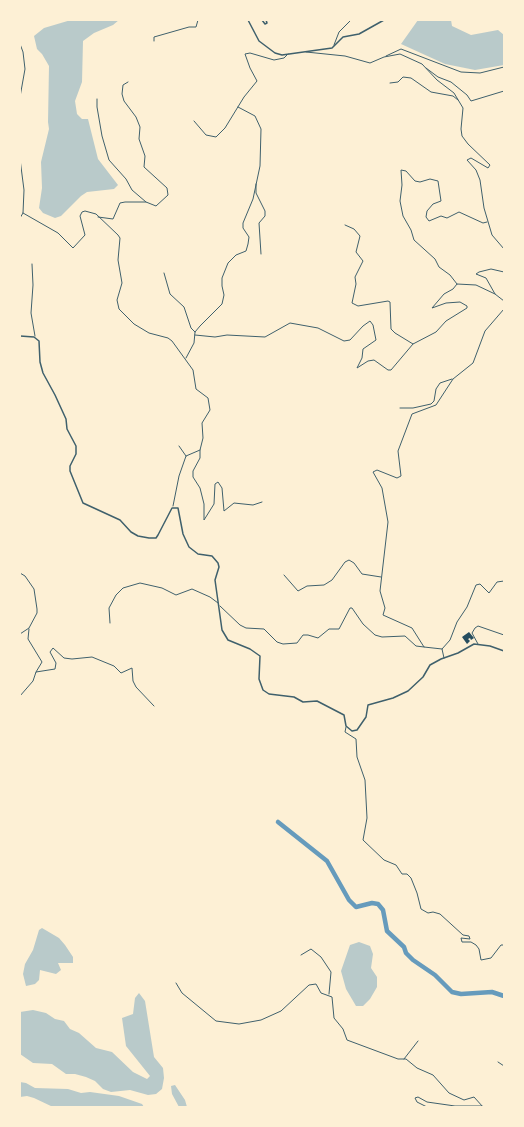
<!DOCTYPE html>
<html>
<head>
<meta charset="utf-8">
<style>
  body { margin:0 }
  #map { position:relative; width:524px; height:1127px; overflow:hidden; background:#fdf0d5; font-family:"Public Sans",sans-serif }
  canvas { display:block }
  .frame { position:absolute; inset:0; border:21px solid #fdf0d5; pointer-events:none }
</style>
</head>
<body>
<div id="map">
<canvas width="524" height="1127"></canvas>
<div class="frame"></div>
</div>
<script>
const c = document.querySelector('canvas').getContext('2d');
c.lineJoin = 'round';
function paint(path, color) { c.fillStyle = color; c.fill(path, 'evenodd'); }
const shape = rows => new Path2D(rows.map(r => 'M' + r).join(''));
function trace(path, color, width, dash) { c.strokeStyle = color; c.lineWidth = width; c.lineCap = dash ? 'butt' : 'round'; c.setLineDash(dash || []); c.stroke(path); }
paint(shape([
  [71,20,119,20,113,25,94,33,83,41,82,82,75,101,77,114,82,119,88,119,98,159,118,185,114,189,87,192,81,196,61,216,55,218,43,213,39,208,42,188,41,162,49,129,48,122,49,66,42,54,37,49,34,36,44,28],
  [418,20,451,20,452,26,471,35,498,30,504,35,504,65,475,70,445,64,401,44],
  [42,928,59,938,65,945,73,957,73,963,58,963,61,970,56,974,40,970,39,980,35,984,26,986,23,974,25,964,33,950,39,930],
  [359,942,370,946,373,954,371,968,377,977,377,987,370,999,363,1006,356,1006,346,989,341,971,350,945],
  [139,993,145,1001,154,1057,163,1068,164,1078,162,1089,156,1094,148,1095,130,1090,111,1092,103,1089,95,1081,86,1077,75,1074,66,1074,52,1064,33,1063,20,1054,20,1012,33,1010,46,1013,55,1019,64,1021,70,1029,79,1033,96,1048,112,1052,133,1072,147,1079,150,1076,126,1046,122,1018,133,1014,135,998],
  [20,1082,26,1083,35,1088,68,1089,81,1093,90,1092,119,1096,142,1104,144,1107,53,1107,34,1098,27,1096,20,1097],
  [175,1085,185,1100,187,1107,179,1107,172,1094,171,1086]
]), '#b9caca');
trace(shape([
  [278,822,327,861,349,900,356,907,372,903,378,904,383,910,387,931,404,947,406,953,413,960,435,975,452,992,461,994,492,992,504,996]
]), '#669bbc', 4.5);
paint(shape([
  [469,632,474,638,471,640,470,638,468,639,470,641,467,644,462,637]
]), '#264d5e');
trace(shape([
  [154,41,154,37,189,27,196,27,198,20],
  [20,44,23,52,25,69,20,97],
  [334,45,339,32,351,20],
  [306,52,345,56,370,63,384,57,400,54,422,64,437,80,454,93,463,108,461,129,462,136,468,144,490,165,488,168,471,158,467,160,476,170,480,180,484,208,492,235,504,249],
  [386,56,401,49,461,72,480,73,504,67],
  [426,68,438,77,451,82,467,95,471,101,504,91],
  [390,83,398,82,403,77,411,78,431,92,453,96,458,100],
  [97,99,97,107,102,136,109,160,126,179,132,190,146,202],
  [194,121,206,135,216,137,225,128,244,97,257,81,250,68,245,54,250,53,274,60,284,58,288,54],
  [20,124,20,152],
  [20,159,24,190,23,213,20,218],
  [256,184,256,193,265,211,265,216,259,223,261,254],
  [23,213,58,233,73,248,85,235,80,216,82,212,85,211,96,214,118,235,120,238,118,260,122,283,117,300,119,309,134,324,149,333,168,338,172,341,193,370,196,389,208,398,210,410,202,423,203,438,200,450,200,458,193,471,193,477,200,488,204,504,204,520,214,504,215,484,218,482,222,488,224,511,234,503,253,505,262,502],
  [98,217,113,219,120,203,125,202,146,202,156,206,168,195,167,188,144,167,145,156,139,139,140,127,136,117,124,101,122,94,123,85,128,82],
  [345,225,354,229,360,236,356,252,363,261,355,277,356,284,352,303,358,306,388,301,390,302,391,329,395,333,413,344,436,332,446,321,467,308,467,306,460,302,446,303,432,308,444,294,453,289,457,284,476,285,495,294],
  [32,264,33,285,31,313,35,336],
  [504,272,491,269,479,272,476,274,486,278,495,294,504,301],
  [164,273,170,294,184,307,191,328,195,332],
  [457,284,450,275,439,267,435,259,414,240,411,230,403,216,400,201,402,185,401,170,406,171,415,181,420,182,430,179,438,181,441,201,433,204,427,211,426,217,429,221,441,216,447,218,459,212,483,223,487,222],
  [195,335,215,337,227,335,265,337,290,323,318,328,344,341,350,340,363,326,370,321,373,325,376,340,363,349,362,358,357,368,368,361,374,360,388,370,391,370,413,344],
  [186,358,194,343,195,332,200,326,222,304,224,295,222,286,222,278,228,263,236,255,246,251,248,244,249,237,243,228,243,223,253,199,260,166,261,129,255,116,238,107],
  [400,408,413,408,431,404,434,401,436,389,440,383,452,379],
  [179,446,186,456],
  [173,506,179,476,186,456,200,450],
  [20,573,25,576,34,589,37,609,37,613,29,628,20,634],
  [284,575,298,591,307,586,324,585,332,580,345,562,349,560,354,563,362,574,381,577],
  [220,606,240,625,246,628,264,629,277,642,283,644,297,643,303,635,308,635,318,638,329,629,339,629,350,608,352,608,363,624,375,635,382,637,405,636,416,646,424,647],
  [110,623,109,608,116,595,123,588,140,583,162,588,176,595,192,589,210,597,218,603],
  [29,629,28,639,42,662,36,672],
  [478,644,472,633,475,628,478,626,504,635],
  [442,649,424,647,412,628,383,615,385,608,380,591,388,522,382,488,373,472,377,470,397,478,401,476,398,451,412,414,436,405,453,379,473,363,485,331,504,309],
  [444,658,442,649,450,640,457,622,467,607,476,585,480,584,489,593,497,582,504,581],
  [20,696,33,681,36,672,55,669,56,663,50,652,53,648,64,658,72,659,92,657,114,666,121,673,132,668,133,681,136,687,154,706],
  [346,727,345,732,356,739,357,757,365,780,367,818,363,840,384,860,396,865,402,874,407,874,411,878,417,893,421,909,428,913,433,912,440,914,463,935,469,936,470,939,461,938,462,942,471,942,476,945,479,949,481,960,491,958,501,945,504,945],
  [301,955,311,949,321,957,331,972,329,994],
  [176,983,182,993,216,1021,239,1024,261,1020,281,1011,309,985,316,984,321,993,332,997,334,1018,343,1029,347,1040,398,1059,406,1059,417,1068,433,1075,449,1093,464,1100,474,1097,483,1107],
  [404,1059,418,1041],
  [498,1062,504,1066],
  [427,1107,417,1102,415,1098,418,1097,427,1102,455,1106,482,1106]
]), '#3f606c', 1);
trace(shape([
  [248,20,259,41,275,53,282,55,332,48,343,37,359,34,384,20],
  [262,20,265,24,267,23,266,20],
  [20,336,34,337,39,341,40,362,43,373,55,395,66,419,67,429,76,446,76,454,70,466,70,471,83,503,120,520,131,532,138,536,149,538,156,538,158,535,172,508,178,508,183,534,189,547,198,554,212,556,218,563,219,567,215,580,222,630,228,640,250,649,260,656,259,679,263,690,269,694,294,697,303,702,317,701,344,715,346,726,352,731,357,730,366,717,368,705,393,698,408,691,423,677,430,665,441,659,458,653,474,644,490,646,504,651]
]), '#3f606c', 1.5);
</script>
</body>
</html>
